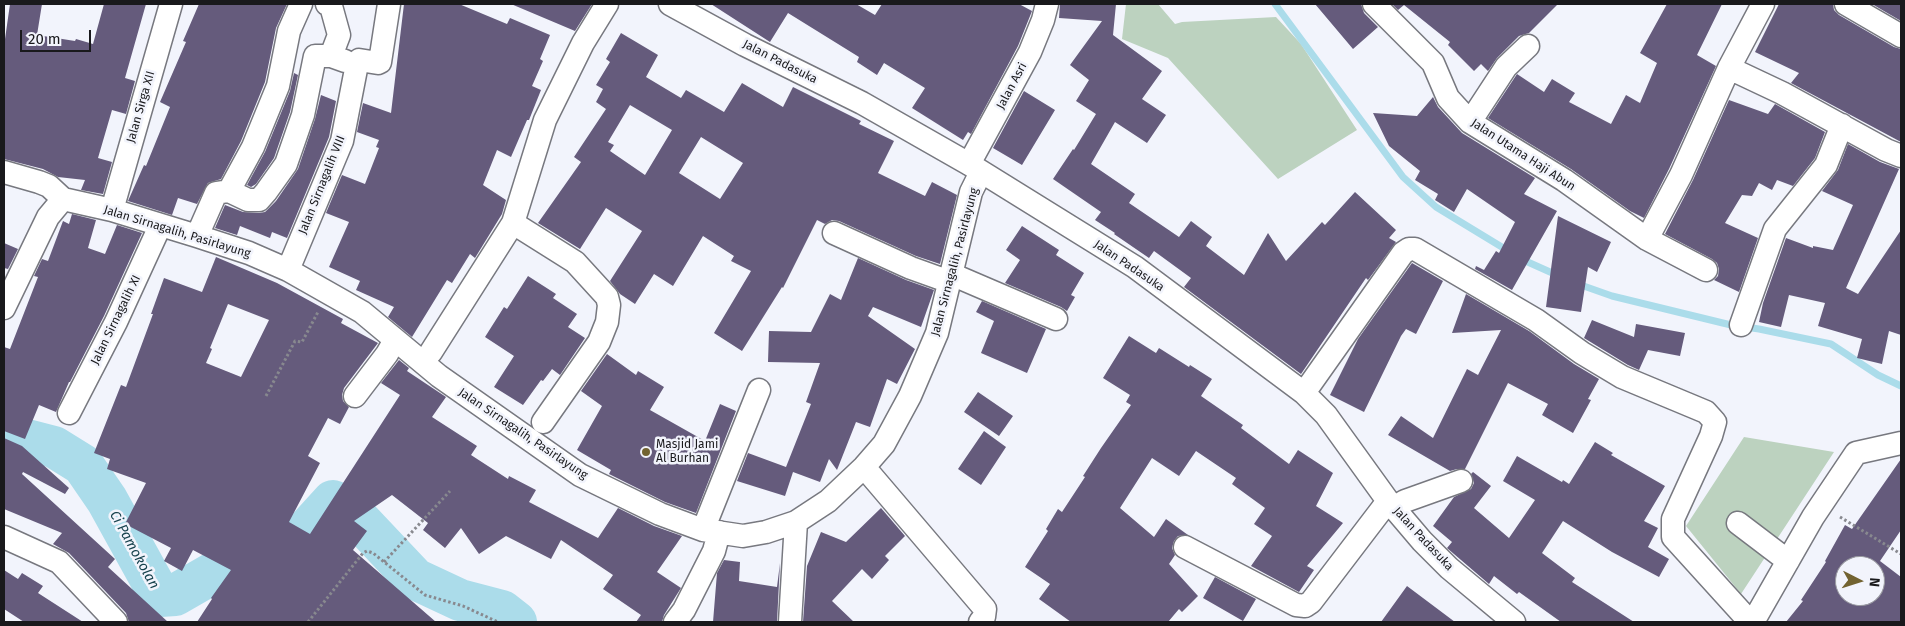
<!DOCTYPE html>
<html>
<head>
<meta charset="utf-8">
<style>
  body { margin:0 }
  #map { position:relative; width:1905px; height:626px; overflow:hidden; background:#f2f4fc; font-family:"Fira Sans",sans-serif }
  canvas { display:block }
  .frame { position:absolute; inset:0; border:5px solid #19191c; pointer-events:none }
  .north { position:absolute; left:1835px; top:556px; width:50px; height:50px; box-sizing:border-box; background:#f2f4fc; border:1px solid #9b9ca2; border-radius:50%; rotate:95deg; font-size:14px; font-weight:700; line-height:20px; text-align:center; color:#19191c }
  .north::after { content:''; display:block; margin:auto; width:18px; height:22px; background:#726331; clip-path:polygon(50% 0,100% 100%,50% 72%,0 100%) }
  .scale { position:absolute; left:20px; top:30px; width:71px; height:22px; box-sizing:border-box; border:2px solid #19191c; border-top:0; padding-left:6px; font-size:15px; line-height:18px; white-space:nowrap; color:#19191c; -webkit-text-stroke:4px #f2f4fc; paint-order:stroke }
</style>
</head>
<body>
<div id="map">
<canvas width="1905" height="626"></canvas>
<div class="frame"></div>
<div class="north">N</div>
<div class="scale">20 m</div>
</div>
<script>
const c = document.querySelector('canvas').getContext('2d');
c.lineJoin = 'round';
function paint(path, color) { c.fillStyle = color; c.fill(path, 'evenodd'); }
const shape = rows => new Path2D(rows.map(r => 'M' + r).join(''));
function trace(path, color, width, dash) { c.strokeStyle = color; c.lineWidth = width; c.lineCap = dash ? 'butt' : 'round'; c.setLineDash(dash || []); c.stroke(path); }
function write(font, color, halo, rows, align = 'center') {
  c.font = font + ' "Fira Sans",sans-serif'; c.lineWidth = 5; c.setLineDash([]); c.textBaseline = 'middle'; c.strokeStyle = halo; c.fillStyle = color; for (const [text, x, y, turn = 0] of rows) {
    c.save(); c.translate(x, y); c.rotate((+turn || 0) * Math.PI / 180); c.textAlign = isNaN(turn) ? turn : align; if (halo) c.strokeText(text, 0, 0); c.fillText(text, 0, 0); c.restore();
  }
}
paint(shape([
  [1126,4,1158,4,1175,24,1182,22,1276,17,1301,44,1357,130,1278,179,1168,58,1122,39],
  [1744,437,1834,452,1741,594,1686,526]
]), '#bcd2bf');
trace(shape([
  [1275,4,1403,177,1436,207,1510,252],
  [1521,259,1559,276],
  [1578,284,1612,296,1731,325,1759,329,1831,344,1878,375,1901,386]
]), '#abdcea', 7);
trace(shape([
  [4,434,54,447,83,465,107,500,160,596,175,595,222,568,250,566,282,557,333,501,347,507,415,579,460,600,502,611,516,622]
]), '#abdcea', 42);
paint(shape([
  [10,4,42,4,37,35,75,41,76,39,93,44,104,4,146,4,125,78,135,81,126,114,112,110,98,158,112,162,103,194,81,190,85,180,58,177,43,169,4,159,4,46],
  [199,4,287,4,276,28,265,82,241,141,221,179,208,183,197,204,178,198,172,215,128,201,144,165,146,166,170,107,160,102,186,42,183,41],
  [404,4,459,4,507,24,510,18,550,35,540,59,543,61,532,86,541,90,529,120,527,120,511,157,497,150,483,185,506,200,502,214,475,258,470,254,452,283,447,280,412,337,388,317,394,307,356,290,360,281,329,267,349,222,326,213,342,175,365,184,379,148,376,147,379,140,357,132,363,103,391,113],
  [511,4,592,4,575,31],
  [711,4,856,4,875,15,882,4,1019,4,1032,11,1018,46,971,134,968,132,963,140,912,108,925,88,884,63,877,75,857,62,859,57,788,13,770,42],
  [1060,4,1116,4,1113,35,1162,71,1142,99,1166,115,1147,143,1115,122,1091,164,1135,194,1129,203,1179,237,1191,221,1212,237,1206,246,1244,275,1268,233,1286,261,1322,222,1325,225,1355,192,1396,230,1389,238,1396,242,1368,280,1366,278,1301,374,1184,287,1191,278,1154,251,1149,258,1114,234,1115,233,1095,220,1101,212,1053,179,1073,149,1074,150,1096,114,1076,101,1089,80,1070,65,1102,21,1059,18],
  [1315,4,1361,4,1364,13,1378,27,1353,49],
  [1392,4,1558,4,1529,33,1519,36,1497,58,1488,71,1481,64,1474,71,1448,45,1450,42,1404,5,1398,10],
  [1667,4,1722,4,1697,55,1716,66,1669,169,1644,218,1630,211,1571,169,1488,118,1517,74,1544,92,1552,79,1575,93,1569,102,1611,124,1626,95,1640,103,1657,63,1640,53],
  [1779,4,1833,4,1834,10,1839,15,1894,47,1901,49,1901,142,1791,83,1799,73,1755,52],
  [1872,4,1901,4,1901,21],
  [621,33,658,55,646,77,681,98,686,90,724,112,742,83,783,107,793,87,861,121,859,124,894,141,878,173,925,196,932,182,957,195,940,264,916,256,839,221,832,220,825,224,817,220,783,288,782,287,742,351,714,333,751,271,731,261,734,256,703,236,673,286,654,274,635,304,620,294,610,281,642,231,606,208,580,249,538,223,581,162,574,157,606,109,596,102,603,89,596,85,610,62,606,59],
  [630,105,672,130,645,175,610,151,614,145,608,142],
  [701,137,743,163,720,199,679,173],
  [294,73,298,75,290,112,274,158,256,184,251,187,247,185,265,152,290,91],
  [1024,91,1055,110,1022,165,993,148],
  [321,95,336,101,329,137,287,238,272,232,270,238,240,226,237,235,215,228,225,205,243,212,259,213,265,212,276,201,298,169,315,119],
  [1433,97,1438,107,1462,133,1535,178,1524,194,1557,211,1512,290,1475,269,1476,266,1484,270,1496,251,1499,253,1515,222,1467,189,1454,212,1435,200,1438,194,1415,180,1420,171,1389,146,1373,113,1417,116],
  [1729,100,1768,114,1775,104,1825,132,1815,158,1793,186,1777,180,1772,190,1759,183,1752,196,1742,195,1725,223,1758,238,1739,292,1714,280,1718,276,1719,269,1717,263,1712,259,1665,234,1693,180],
  [1848,144,1880,162,1899,169,1846,288,1858,294,1901,230,1901,335,1889,331,1882,364,1857,358,1862,339,1818,326,1825,303,1789,295,1781,327,1759,322,1763,303,1786,238,1813,248,1813,246,1833,250,1853,205,1822,191,1838,170],
  [72,214,96,220,88,248,105,254,117,225,142,233,104,316,70,382,69,382,56,412,39,405,25,439,4,431,4,347,10,349,38,277,34,276,42,259,48,261,63,221,69,224],
  [1558,216,1611,242,1597,272,1588,267,1581,312,1546,307],
  [1022,226,1059,250,1056,255,1084,273,1071,295,1075,297,1067,311,1061,307,1005,283,1020,260,1006,250],
  [4,243,18,249,8,269,4,268],
  [216,257,277,283,343,319,341,323,378,343,344,388,342,395,343,401,349,407,340,424,328,418,308,456,320,463,289,522,310,534,400,395,381,383,399,360,409,368,407,371,446,397,432,417,477,446,471,455,508,479,509,476,536,490,529,502,598,538,618,508,654,526,682,536,657,572,681,588,664,615,662,622,636,622,641,615,603,589,613,575,561,540,551,559,506,536,479,554,461,528,445,548,423,530,428,523,392,495,354,521,367,531,353,550,436,622,197,622,212,599,211,598,231,570,193,550,182,571,164,561,171,548,125,524,146,483,107,469,110,459,94,453,121,385,126,387,153,314,151,314,164,278,202,292],
  [228,304,269,320,241,377,206,363,212,349,210,348],
  [858,258,906,280,934,290,921,327,873,307,868,316,915,349,897,384,887,379,870,427,856,422,837,470,829,459,820,482,793,472,785,496,737,481,748,453,786,467,811,404,806,402,820,363,768,362,769,331,811,332,830,294,841,300],
  [1412,263,1443,281,1416,334,1406,329,1401,336,1364,412,1330,395,1358,339],
  [528,276,556,294,553,298,577,314,568,327,585,338,560,375,552,369,543,381,541,380,523,405,494,387,514,356,485,337,504,307,507,309],
  [1466,294,1529,331,1574,364,1599,379,1588,399,1591,400,1573,433,1542,415,1548,404,1508,383,1465,469,1457,469,1450,471,1388,435,1401,416,1433,438,1467,369,1478,375,1501,330,1452,333],
  [982,301,1046,329,1027,373,981,353,994,321,976,312],
  [1592,320,1634,337,1636,324,1685,333,1680,356,1648,350,1639,370,1628,365,1584,338],
  [1129,336,1156,353,1159,348,1189,367,1190,365,1212,379,1201,396,1243,425,1241,428,1289,464,1298,450,1333,473,1316,506,1343,523,1307,566,1314,570,1299,592,1251,566,1272,536,1254,524,1265,508,1232,484,1236,478,1196,451,1179,476,1152,458,1120,508,1154,537,1166,519,1188,535,1178,536,1174,541,1172,548,1175,555,1169,564,1198,596,1182,612,1179,609,1168,622,1071,622,1039,599,1050,584,1025,567,1048,531,1046,529,1058,509,1062,512,1085,477,1083,476,1101,448,1131,405,1126,402,1130,395,1103,378],
  [607,354,636,375,638,371,664,387,650,410,705,441,720,404,736,411,696,513,665,502,609,474,611,470,577,450,602,406,581,391],
  [978,392,1013,416,999,436,964,412],
  [984,431,1006,447,981,485,958,469],
  [4,438,22,446,69,488,65,494,23,472,22,474,115,559,108,567,168,622,129,622,126,613,69,553,53,544,62,533,4,509],
  [1595,442,1613,453,1611,455,1665,486,1644,521,1658,528,1648,547,1669,559,1659,577,1612,552,1563,521,1542,553,1575,578,1572,582,1634,622,1561,622,1519,592,1517,594,1494,576,1489,584,1447,548,1452,542,1433,526,1454,497,1471,489,1474,483,1471,474,1473,472,1491,486,1474,508,1509,538,1535,500,1503,481,1517,456,1562,482,1563,480,1569,484],
  [1901,459,1901,530,1880,561,1901,577,1901,622,1786,622,1803,601,1801,600,1826,562,1825,561,1845,525,1852,529],
  [1845,566,1875,566,1875,596,1845,596],
  [881,508,905,536,885,556,889,560,872,579,862,569,832,601,854,622,803,622,807,566,821,532,846,542],
  [724,560,740,562,739,581,777,587,780,563,777,622,713,622,717,573],
  [4,570,18,579,22,573,43,586,38,593,83,622,24,622,4,609],
  [1215,577,1256,599,1243,621,1203,598],
  [1407,586,1455,622,1381,622]
]), '#655b7c');
const minor = shape([
  [327,4,331,6,339,35,331,56,345,61],
  [670,4,745,45,862,103,969,164,1135,267,1304,393,1326,415,1388,501,1422,541,1449,568,1514,622],
  [1374,4,1433,63,1448,98,1470,122,1564,180,1647,239,1706,270],
  [1846,4,1901,36],
  [1729,68,1782,93,1886,150,1901,156],
  [1470,122,1506,67,1528,46],
  [969,164,1030,52,1043,20,1047,4],
  [4,172,39,182,49,186,63,199],
  [229,191,248,200,259,200,266,192,286,164,303,115,315,56,331,56],
  [229,191,253,147,278,86,289,31,301,4],
  [112,210,171,4],
  [513,223,575,262,607,297,609,305,607,322,599,342,543,422],
  [834,233,911,268,950,282],
  [197,236,216,193,229,191],
  [1647,239,1681,175,1729,68,1763,4],
  [288,270,342,141,357,64,359,60,378,63,380,62,389,4],
  [951,274,1056,319],
  [4,308,48,217,63,199,112,210,197,236,249,253,288,270,362,312,439,376,580,475,660,514,703,530,743,536,766,532,796,522,828,501,864,467,884,444,910,396,937,333,971,192,981,172],
  [1741,325,1775,229,1826,165,1842,125],
  [431,352,513,223,545,120,583,43,607,4],
  [1304,393,1403,253,1409,249,1415,249,1536,320,1582,353,1622,377,1706,412,1715,422,1711,436,1673,519,1673,537,1750,622],
  [355,396,387,354,395,340],
  [69,413,116,322,160,226],
  [864,467,985,609,984,617,980,622],
  [1393,508,1405,501,1461,481],
  [1738,523,1788,561],
  [703,530,759,390],
  [4,537,59,562,116,622],
  [1185,547,1296,605,1305,606,1311,602,1388,501],
  [675,622,684,610,714,551,719,532],
  [790,622,796,522],
  [1753,622,1813,517,1856,453,1901,443]
]);
trace(minor, '#77787f', 25);
trace(shape([
  [266,396,295,341,302,342,318,312],
  [1840,517,1901,554],
  [384,562,450,491],
  [308,622,363,553,367,551,373,553,425,595,463,606,498,622]
]), '#88898f', 3, [2.5, 2.5]);
trace(minor, '#fff', 22);
for (const [x, y, r, color] of [
  [646,452,5,"#726331"]
]) { const dot = new Path2D(); dot.arc(x, y, r, 0, 2 * Math.PI); c.fillStyle = color; c.fill(dot); trace(dot, '#f2f4fc', 2); }
write('12px', '#19191c', '#f2f4fc', [
  ["Jalan Padasuka",780,62,27],
  ["Jalan Asri",1012,86,-62],
  ["Jalan Sirga XII",141,107,-74],
  ["Jalan Utama Haji Abun",1523,155,33],
  ["Jalan Sirnagalih VIII",322,185,-68],
  ["Jalan Sirnagalih, Pasirlayung",177,232,17],
  ["Jalan Sirnagalih, Pasirlayung",955,262,-75],
  ["Jalan Padasuka",1129,266,34],
  ["Jalan Sirnagalih XI",116,320,-64],
  ["Jalan Sirnagalih, Pasirlayung",523,434,34],
  ["Jalan Padasuka",1423,539,47]
]);
write('12px', '#19191c', '#f2f4fc', [
  ["Masjid Jami",656,445],
  ["Al Burhan",656,459]
], 'left');
write('italic 14px', '#18434e', '#f2f4fc', [
  ["Ci Pamokolan",134,550,61]
]);
</script>
</body>
</html>
